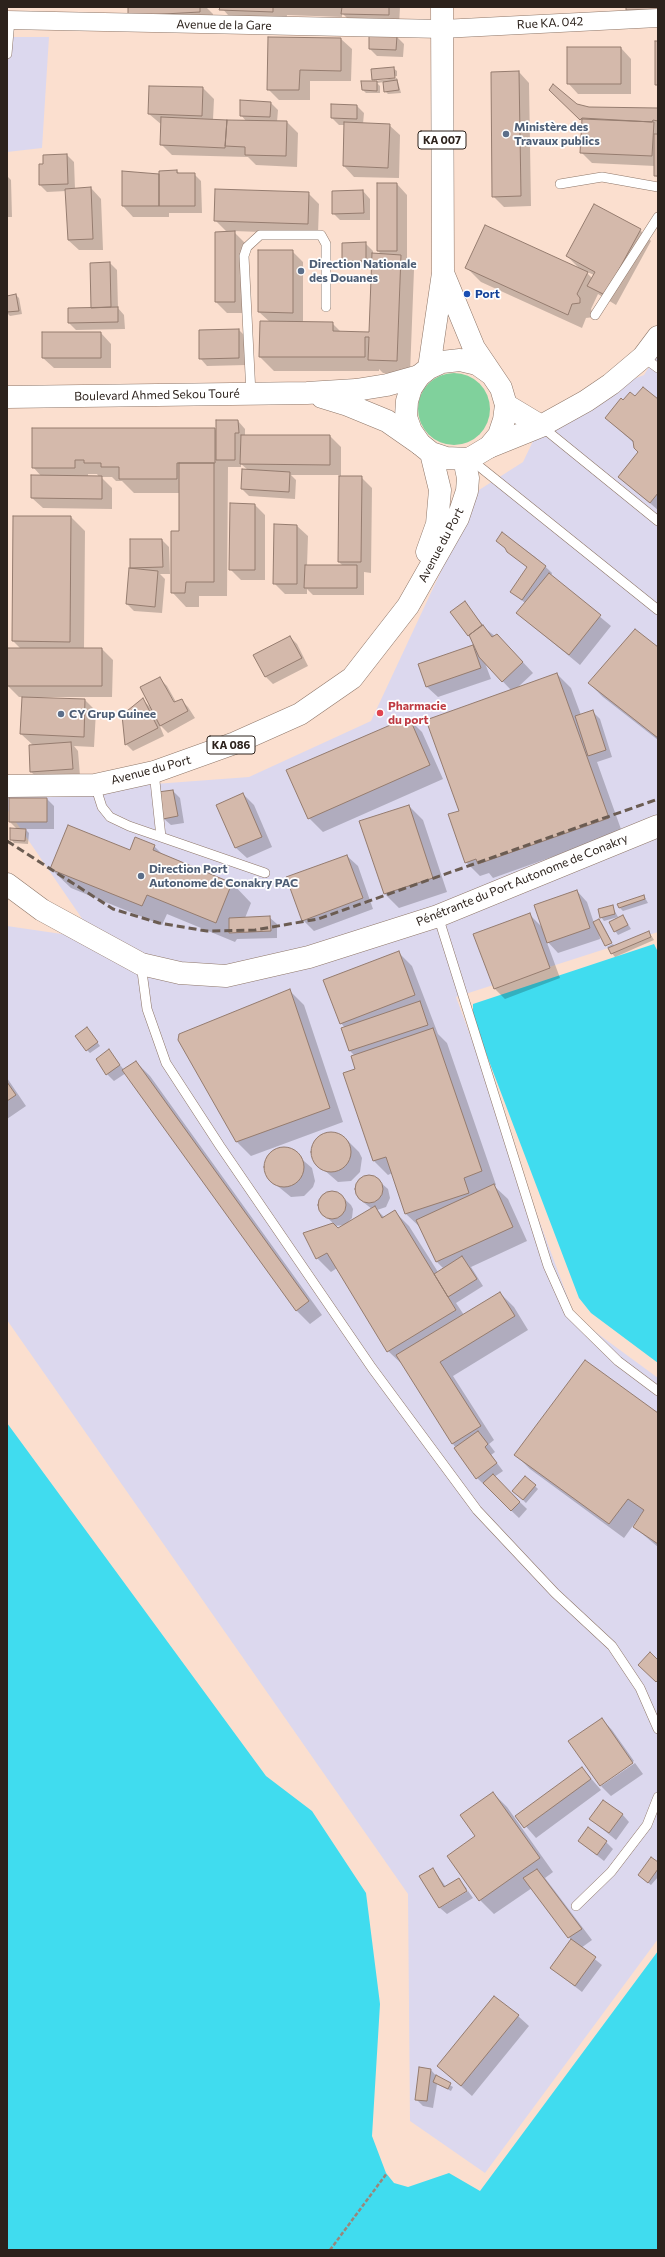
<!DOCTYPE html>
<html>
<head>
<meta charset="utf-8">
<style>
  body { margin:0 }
  #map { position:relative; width:665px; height:2257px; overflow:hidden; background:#fbdfcf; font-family:Commissioner,sans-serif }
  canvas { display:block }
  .frame { position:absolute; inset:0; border:8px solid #2c221c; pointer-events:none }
</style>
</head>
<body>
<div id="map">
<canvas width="665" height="2257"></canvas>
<div class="frame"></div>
</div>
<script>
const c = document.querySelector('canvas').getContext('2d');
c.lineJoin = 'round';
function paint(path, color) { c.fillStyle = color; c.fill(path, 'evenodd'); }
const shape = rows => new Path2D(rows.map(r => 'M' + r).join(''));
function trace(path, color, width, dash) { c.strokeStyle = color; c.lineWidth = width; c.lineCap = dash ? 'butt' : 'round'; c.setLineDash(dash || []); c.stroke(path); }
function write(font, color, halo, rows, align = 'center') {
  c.font = font + ' Commissioner,sans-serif'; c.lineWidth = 3.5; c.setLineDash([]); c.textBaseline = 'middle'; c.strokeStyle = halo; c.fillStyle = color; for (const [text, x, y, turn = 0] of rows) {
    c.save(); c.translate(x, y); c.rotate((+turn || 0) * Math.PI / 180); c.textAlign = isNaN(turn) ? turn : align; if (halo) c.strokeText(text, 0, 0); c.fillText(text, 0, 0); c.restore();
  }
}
paint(shape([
  [7,37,49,37,42,148,7,152],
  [658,352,658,932,456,997,575,1317,658,1378,658,1939,485,2173,410,2121,408,1894,7,1320,7,926,96,939,7,809,7,795,249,777,371,721,479,490,523,462,547,412,644,375]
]), '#dcd8ee');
paint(shape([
  '418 409a36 36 0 1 1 72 0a36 36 0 1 1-72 0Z'
]), '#80d19c');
paint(shape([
  [654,944,658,952,658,1363,591,1313,579,1298,473,1019,473,1004],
  [7,1423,266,1776,312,1811,366,1893,380,2004,372,2136,386,2173,394,2183,408,2187,449,2173,480,2191,658,1951,658,2250,7,2250]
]), '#40dcef');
paint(shape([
  [129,7,206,7,213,14,213,26,143,29],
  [221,7,400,7,399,25,353,24,342,13,342,17,287,15,286,26,235,23],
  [397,37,404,44,403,57,377,56,370,49],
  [341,39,352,49,351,81,310,81,310,100,279,100,268,89],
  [621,48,631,59,631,94,578,94,568,83],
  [393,68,397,71,397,76,375,79,375,81,397,78,401,93,388,94,385,91,384,82,377,83,380,86,380,93,366,93,363,90,362,82,376,82,373,79],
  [519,72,529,83,531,206,504,207,493,196],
  [150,87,203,88,214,99,213,120,246,121,241,115,271,103,278,110,277,122,287,122,298,133,297,167,256,165,248,157,172,155,161,144,162,125,149,114],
  [550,90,577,105,589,108,658,108,658,178,655,175,655,166,592,163,581,152,583,122],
  [357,106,364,113,363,124,389,125,400,135,399,178,354,177,344,166,345,125,339,125,332,118],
  [67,155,74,162,75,189,91,188,101,199,103,250,79,250,68,240,66,191,47,192,40,185],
  [177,171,180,174,194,174,201,181,202,213,169,213,169,217,133,217,123,206,158,175],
  [7,176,11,180,12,217,7,217],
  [397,184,407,195,407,263,414,270,410,374,383,373,379,369,379,371,274,371,260,357,270,322,259,312,292,251,303,262,303,323,332,323,342,333,370,333,373,267,351,268,343,261,365,243,373,251,373,254,382,255,378,251],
  [363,191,370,199,370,220,340,220,333,213],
  [308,193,319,204,318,234,233,231,245,243,245,313,227,313,216,302,216,233,227,232,215,220],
  [640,230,651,241,616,305,598,294,591,309,594,317,586,318,582,328,481,282,467,268,581,270,567,256],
  [585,271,594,275,592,278],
  [110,263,117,270,118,308,124,315,125,329,76,330,69,323,92,309],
  [16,295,19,298,22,314,10,316,7,313,7,297],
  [239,330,246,337,246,365,207,366,200,358],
  [101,333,111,344,111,368,54,368,43,358],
  [635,398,658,400,658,510,619,477,639,452,635,444,606,418,623,401],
  [238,421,245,429,245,436,330,436,341,447,341,477,361,477,372,488,371,573,364,572,364,595,313,595,307,589,307,594,285,594,274,583,297,526,308,536,307,566,343,566,339,562,340,475,291,475,296,480,295,499,249,496,242,489,248,470,241,464,241,467,228,467,227,596,199,596,199,607,186,607,172,592,180,532,180,493,134,493,122,481,116,481,112,477,101,477,112,488,112,509,43,508,32,498,42,477,33,467,215,429,217,432],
  [88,474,97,474,99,477,88,477],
  [255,505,265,515,265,580,241,580,230,569],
  [71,517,85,531,84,649,102,649,113,660,112,697,39,697,39,698,85,700,96,711,94,747,74,746,78,751,80,776,39,779,31,772,30,746,34,746,21,734,23,697,19,697,8,686,21,649,13,641],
  [502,533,535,557,552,573,551,576,611,626,580,665,517,613,525,603,512,592,528,568,498,541],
  [162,540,169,547,170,574,160,574,165,579,162,613,134,611,127,604,133,570,131,568],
  [465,603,487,630,508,646,533,673,516,689,557,674,571,688,581,715,592,711,600,719,612,757,597,762,622,832,493,878,489,873,480,876,466,862,460,811,511,690,485,663,491,679,438,697,427,687,472,646,477,650,469,635],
  [290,637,297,644,308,666,273,684,266,677,255,655],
  [658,649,658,740,603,697,589,683],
  [160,679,167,686,176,702,181,700,188,707,195,718,168,733,159,724,164,736,133,751,126,744,143,700,151,708],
  [163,686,165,686,177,706,175,707],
  [408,718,422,732,443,779,323,832,309,818],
  [173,791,180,798,184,823,171,825,163,818,159,793],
  [243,794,254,805,272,847,247,858,236,848,217,805],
  [47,799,54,806,54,829,25,829,29,833,28,844,14,843,11,839,17,829,10,822],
  [409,806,423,820,447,892,399,908,385,894,361,822],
  [154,846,164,856,232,883,251,903,245,918,269,917,277,924,277,938,237,939,235,942,167,914,162,925,71,888,51,869],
  [347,856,358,866,373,909,314,931,303,920],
  [577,891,587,902,594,923,599,920,602,923,612,942,606,945,599,931,600,939,558,953,546,940,560,978,505,999,494,988,529,914,543,928],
  [644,896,648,903,623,911,620,908],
  [612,906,618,917,604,921,601,917],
  [623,916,631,929,618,935,610,923],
  [649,932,654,940,615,957,607,947,613,944,615,947],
  [398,952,412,966,438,1034,447,1043,496,1185,494,1186,508,1199,527,1241,471,1267,483,1286,456,1303,464,1315,500,1293,514,1307,528,1330,453,1376,494,1440,489,1444,495,1452,491,1455,503,1471,494,1477,527,1509,519,1518,477,1478,453,1444,403,1365,388,1351,337,1268,331,1272,317,1258,304,1234,334,1224,322,1213,320,1200,324,1194,337,1192,351,1205,353,1209,352,1218,347,1223,372,1209,358,1198,356,1185,361,1178,373,1176,388,1189,390,1198,386,1207,377,1210,385,1218,395,1212,409,1226,438,1272,444,1269,437,1262,421,1228,406,1214,392,1173,388,1175,374,1161,354,1055,350,1051,342,1029,345,1028,341,1023],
  [346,1225,338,1229,334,1226],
  [290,991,304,1005,343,1122,251,1156,237,1142],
  [90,1032,100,1046,90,1053,87,1050],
  [109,1051,124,1070,136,1062,150,1076,322,1315,310,1324,296,1310,126,1073,114,1081,107,1074],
  [7,1078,26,1106,7,1119],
  [332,1133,338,1133,348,1141,359,1152,362,1158,360,1172,351,1181,338,1182,316,1163,312,1152,313,1146,320,1136],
  [284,1148,290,1149,312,1168,315,1181,313,1187,304,1196,291,1197,269,1179,265,1168,266,1162,273,1152],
  [658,1414,658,1547,634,1527,643,1514,642,1513,624,1538,530,1469,516,1455],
  [535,1486,538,1489,526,1503,517,1494],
  [602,1719,612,1730,634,1761,601,1784,601,1786,570,1741],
  [635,1763,643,1774,611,1796,601,1786],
  [582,1768,601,1790,536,1838,517,1816],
  [493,1793,507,1807,553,1872,545,1878,592,1940,581,1948,602,1965,582,1992,551,1968,571,1940,532,1888,494,1914,480,1900,448,1856,477,1836],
  [622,1814,629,1822,616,1840,590,1819],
  [579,1841,606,1842,613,1849,604,1861],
  [658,1864,658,1877,651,1885,642,1878],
  [433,1869,446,1887,459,1879,467,1889,440,1908,420,1877],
  [468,1891,473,1898,447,1914,440,1908],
  [518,2016,529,2026,472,2096,438,2066],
  [420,2068,431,2070,438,2078,453,2087,451,2091,437,2084,433,2108,423,2106,416,2099]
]), '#0003');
const building = shape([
  [128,7,200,7,200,12,128,16,128,7],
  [220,7,273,7,273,12,219,10,220,7],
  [342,7,389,7,389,15,341,14,342,7],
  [626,7,658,7,658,10,626,10,626,7],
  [369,35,397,36,396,50,369,49,369,35],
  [268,37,341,38,341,71,300,70,299,90,267,90,268,37],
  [655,41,658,41,658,85,655,85,655,41],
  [567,47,621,47,621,84,567,84,567,47],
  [394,67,395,78,372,80,371,69,394,67],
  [519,71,521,196,492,197,491,72,519,71],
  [397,80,399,90,384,92,383,82,397,80],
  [361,81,377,81,377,91,362,90,361,81],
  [553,84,577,104,589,107,658,108,658,127,658,121,653,120,652,122,582,118,580,120,549,90,553,84],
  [149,86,203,87,202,116,148,114,149,86],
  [240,100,271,102,270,117,240,116,240,100],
  [331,104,357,105,357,119,331,118,331,104],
  [161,117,227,120,225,148,160,145,161,117],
  [582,119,654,122,652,156,580,153,582,119],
  [227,120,287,121,286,156,245,155,245,147,225,146,227,120],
  [344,122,390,124,388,168,343,166,344,122],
  [654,134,658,134,658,176,654,176,654,134],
  [67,154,68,184,39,185,39,164,43,164,43,155,67,154],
  [177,170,177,173,195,173,195,206,159,206,159,171,177,170],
  [122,171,159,174,159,206,122,206,122,171],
  [377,183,397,183,397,251,377,251,377,183],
  [91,187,93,239,68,240,65,189,91,187],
  [215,189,309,192,308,224,214,221,215,189],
  [363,190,364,213,332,214,332,191,363,190],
  [594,204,641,229,605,295,587,286,595,272,566,256,594,204],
  [485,225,588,272,577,294,580,298,580,303,572,304,568,315,465,268,485,225],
  [235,231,235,302,215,302,215,232,235,231],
  [366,242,366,261,342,261,342,243,366,242],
  [258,250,293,250,293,313,258,312,258,250],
  [372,253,401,255,397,361,368,360,369,337,365,337,365,357,259,357,260,321,333,322,333,331,369,332,372,253],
  [110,262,111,307,91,308,90,263,110,262],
  [16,294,19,311,7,312,7,296,16,294],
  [118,307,118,322,68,323,68,308,118,307],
  [239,329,239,358,199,359,199,330,239,329],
  [42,332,101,332,101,358,42,358,42,332],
  [643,387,658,399,658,493,650,503,618,477,638,452,634,448,633,441,605,418,621,398,623,400,630,392,635,396,643,387],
  [216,420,238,420,239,433,235,433,235,460,216,460,216,420],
  [32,428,215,428,215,463,177,463,177,479,119,479,119,467,101,467,101,463,84,463,84,460,75,460,75,468,32,468,32,428],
  [241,435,330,435,330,465,240,464,241,435],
  [179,463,214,463,214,582,186,582,185,593,171,593,171,531,179,531,179,463],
  [242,469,290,472,289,492,241,489,242,469],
  [31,475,102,476,102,499,31,498,31,475],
  [339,476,362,476,361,562,338,562,339,476],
  [230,503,255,504,255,570,229,570,230,503],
  [13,516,71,516,70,642,12,641,13,516],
  [274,524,297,525,297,584,273,584,274,524],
  [502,532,546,566,522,600,510,592,527,567,507,552,505,548,496,541,502,532],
  [130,539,162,539,163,567,130,568,130,539],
  [305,565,357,565,357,588,304,588,305,565],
  [129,568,158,571,155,607,126,604,129,568],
  [549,573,601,615,569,655,516,613,549,573],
  [465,601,482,625,468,636,450,612,465,601],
  [483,625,492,637,497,634,523,662,502,682,479,657,469,635,483,625],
  [635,629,658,647,658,738,588,683,635,629],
  [290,636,302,658,265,677,253,655,290,636],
  [473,645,481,668,426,687,418,664,473,645],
  [7,648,102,648,102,686,7,686,7,648],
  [557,673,609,818,478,864,476,859,465,863,448,814,459,811,426,720,557,673],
  [160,677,174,702,182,699,188,711,160,726,140,687,160,677],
  [22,697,85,699,84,737,20,734,22,697],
  [143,698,158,728,125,745,122,715,143,698],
  [593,710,606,750,588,756,575,716,593,710],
  [409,717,430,765,308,819,286,770,409,717],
  [71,742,73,769,30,772,29,745,71,742],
  [173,790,178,816,163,819,158,792,173,790],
  [243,793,262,837,235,848,216,805,243,793],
  [9,798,47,798,47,822,9,822,9,798],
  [409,805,433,878,384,894,359,821,409,805],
  [68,825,130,850,135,837,155,845,153,850,232,883,216,923,147,895,142,906,50,869,68,825],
  [10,828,26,829,25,841,10,840,10,828],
  [347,855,363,898,302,921,286,877,347,855],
  [577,890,590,928,547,943,534,905,577,890],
  [644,895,645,899,619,908,617,904,644,895],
  [613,905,615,914,600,918,598,909,613,905],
  [530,913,550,968,494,989,473,934,530,913],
  [623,915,628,925,614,932,609,922,623,915],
  [270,916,271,931,229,933,229,918,270,916],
  [599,919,612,943,605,946,593,922,599,919],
  [649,931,651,937,611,954,608,948,649,931],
  [399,951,415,995,340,1024,323,980,399,951],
  [290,989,330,1108,236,1142,178,1040,179,1034,290,989],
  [420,1001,428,1025,349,1051,341,1028,420,1001],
  [87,1027,98,1042,86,1051,75,1036,87,1027],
  [433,1028,482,1171,464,1178,469,1193,405,1214,386,1157,373,1161,343,1073,355,1069,351,1056,433,1028],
  [109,1049,120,1065,106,1075,96,1059,109,1049],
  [136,1061,309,1301,296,1311,122,1070,136,1061],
  [7,1082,16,1095,7,1101,7,1082],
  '311 1152a20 20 0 1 1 40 0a20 20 0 1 1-40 0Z',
  '264 1167a20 20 0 1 1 40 0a20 20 0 1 1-40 0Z',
  '355 1189a14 14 0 1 1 28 0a14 14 0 1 1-28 0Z',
  [494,1184,513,1227,436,1262,416,1220,494,1184],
  '318 1205a14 14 0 1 1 28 0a14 14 0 1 1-28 0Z',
  [375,1206,382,1218,395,1210,456,1310,387,1352,327,1253,316,1259,303,1233,333,1223,338,1228,375,1206],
  [462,1256,477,1279,448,1297,434,1274,462,1256],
  [500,1292,515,1316,440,1362,481,1426,452,1444,396,1355,500,1292],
  [585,1360,658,1413,658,1544,633,1527,644,1510,628,1499,609,1524,514,1455,585,1360],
  [478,1431,488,1444,485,1447,497,1463,476,1479,454,1448,478,1431],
  [493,1474,520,1502,511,1511,483,1483,493,1474],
  [525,1476,536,1485,523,1500,512,1491,525,1476],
  [650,1652,658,1660,658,1680,656,1682,638,1665,650,1652],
  [602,1718,633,1763,600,1786,568,1741,602,1718],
  [582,1767,591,1779,524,1828,515,1816,582,1767],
  [493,1792,540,1858,479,1901,447,1856,475,1836,460,1815,493,1792],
  [603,1800,623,1814,609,1833,589,1819,603,1800],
  [588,1827,607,1841,597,1855,578,1841,588,1827],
  [651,1857,658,1862,658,1869,648,1883,638,1875,651,1857],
  [433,1868,444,1887,459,1878,467,1891,439,1908,419,1876,433,1868],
  [537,1869,582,1929,568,1938,523,1878,537,1869],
  [571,1939,596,1957,575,1986,550,1968,571,1939],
  [494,1996,519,2015,461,2086,437,2066,494,1996],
  [419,2067,431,2069,427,2101,415,2100,419,2067],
  [436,2075,451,2083,448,2089,433,2082,436,2075]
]);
paint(building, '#d4b9ab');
trace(building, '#957c6f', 1);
const lane = shape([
  [7,54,10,20],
  [560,184,602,177,658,187],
  [595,315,658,217],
  [643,357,658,368],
  [251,394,244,256,247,247,260,235,321,235,326,244,326,307],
  [541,426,658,521],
  [470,459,658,610],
  [154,772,161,837],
  [95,785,102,807,110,817,129,826,265,873],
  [438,916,548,1266,569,1313,618,1361,658,1391],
  [141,964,147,1009,166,1063,220,1146,372,1368,477,1510,555,1593,612,1646,640,1688,658,1729],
  [576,1906,611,1872,647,1825,658,1797]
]);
const street = shape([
  [7,20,442,29,658,18]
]);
const secondary = shape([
  [7,397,307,393,356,390,387,385,419,376],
  [322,397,348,405,387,421,420,444],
  [506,405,541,426],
  [489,447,541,426,586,401,611,384,643,357,658,337],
  [7,884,42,910,141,964,180,973,226,976,309,957,438,916,658,826]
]);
const primary = shape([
  [443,273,474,348,501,388,506,405,504,420,499,435,489,447,469,459,446,458,431,453,420,444,411,431,406,417,407,401,411,388,419,376,429,368,442,362,460,360,477,364,491,374],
  [429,368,443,273,442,7],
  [427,552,437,524,440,490,431,453],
  [7,786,95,785,154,772,235,743,300,714,352,678,408,606,458,518,467,491,468,478,464,459]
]);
trace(lane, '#8e7668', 10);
trace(street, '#8e7668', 19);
trace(secondary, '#8e7668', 23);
trace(primary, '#8e7668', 23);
trace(shape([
  [330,2250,387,2173]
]), '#99867a', 2.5, [4, 2]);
trace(lane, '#fff', 9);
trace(street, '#fff', 18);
trace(secondary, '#fff', 22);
trace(primary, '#fff', 22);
trace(shape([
  [7,841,113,909,159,923,207,931,255,930,318,919,658,799]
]), '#6b5c52', 3, [8, 4]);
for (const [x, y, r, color] of [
  [506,134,4,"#5c6f8a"],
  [301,271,4,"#5c6f8a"],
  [467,294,4,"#1a4fb4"],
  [380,713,4,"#e0444e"],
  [61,714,4,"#5c6f8a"],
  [141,876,4,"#5c6f8a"]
]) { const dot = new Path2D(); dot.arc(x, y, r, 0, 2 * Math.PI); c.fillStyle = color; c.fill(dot); trace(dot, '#fff', 1.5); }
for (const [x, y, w] of [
  [442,140,48],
  [231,745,48]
]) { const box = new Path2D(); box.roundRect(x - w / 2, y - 9, w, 18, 3); c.fillStyle = '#fff'; c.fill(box); trace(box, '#2c221c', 1); }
write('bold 11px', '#2c221c', null, [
  ["KA 007",442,140],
  ["KA 086",231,745]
]);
write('12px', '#2c221c', '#fff', [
  ["Rue KA. 042",550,23,-3],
  ["Avenue de la Gare",224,25,1],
  ["Boulevard Ahmed Sekou Touré",157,395,-1],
  ["Avenue du Port",441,545,-62],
  ["Avenue du Port",151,770,-15],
  ["Pénétrante du Port Autonome de Conakry",522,880,-22]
]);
write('bold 12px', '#4e5e75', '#fff', [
  ["Ministère des",514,127],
  ["Travaux publics",514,141],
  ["Direction Nationale",309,264],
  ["des Douanes",309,278],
  ["CY Grup Guinee",69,714],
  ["Direction Port",149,869],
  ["Autonome de Conakry PAC",149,883]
], 'left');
write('bold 12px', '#164399', '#fff', [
  ["Port",475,294]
], 'left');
write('bold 12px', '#be3a42', '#fff', [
  ["Pharmacie",388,706],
  ["du port",388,720]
], 'left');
</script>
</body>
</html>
